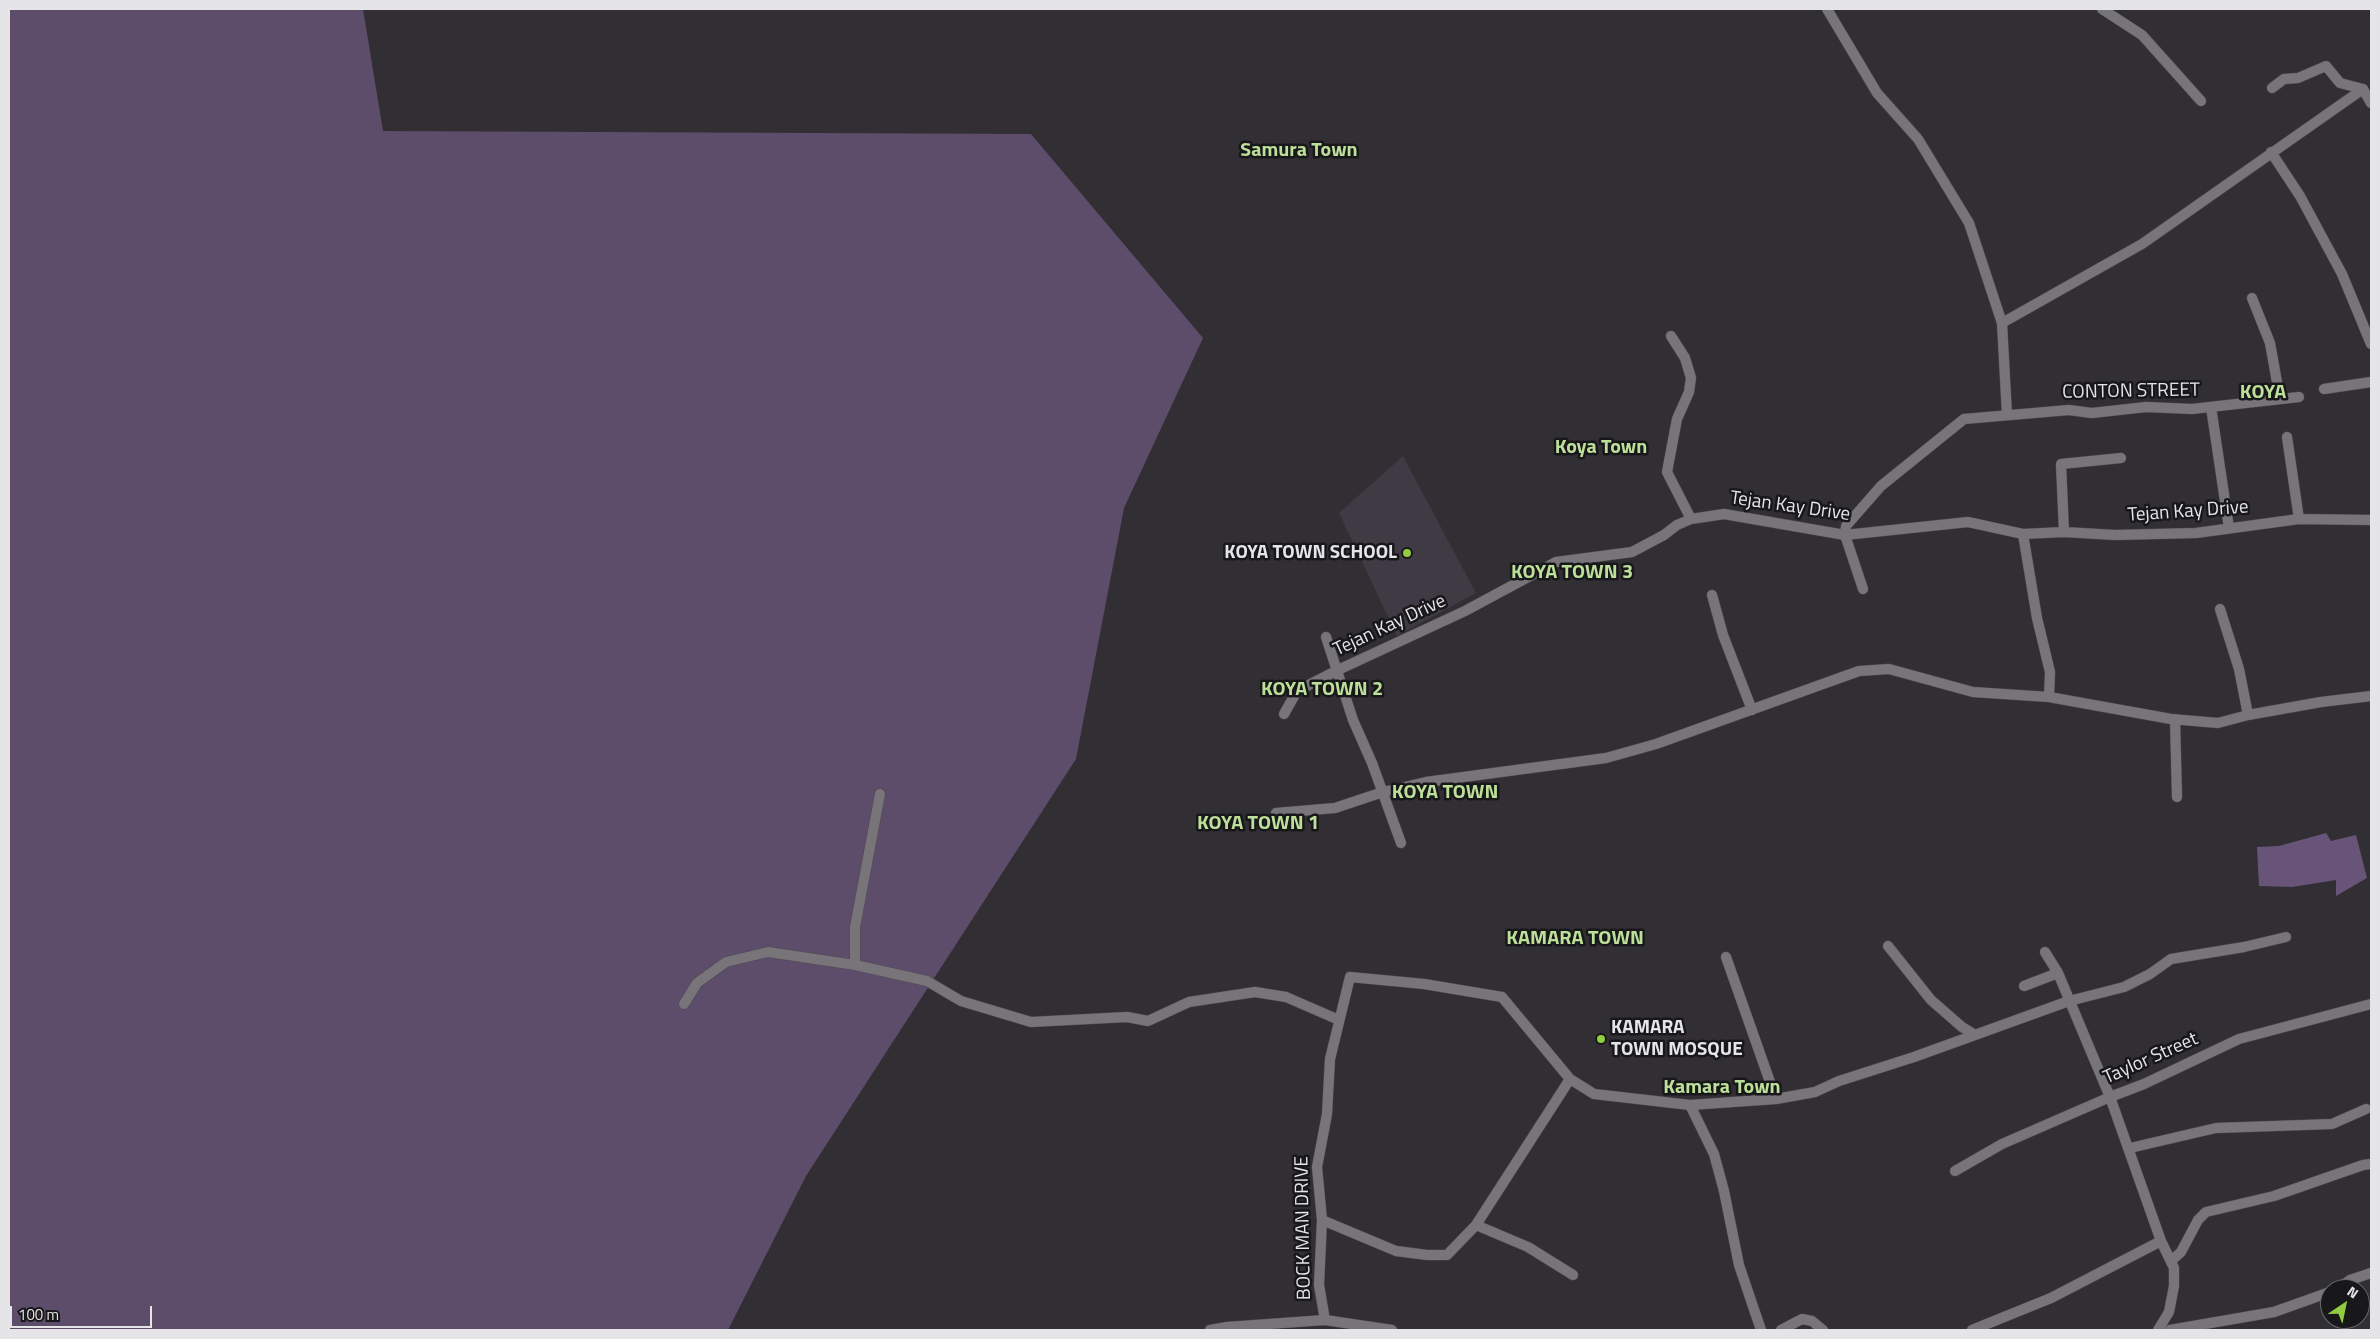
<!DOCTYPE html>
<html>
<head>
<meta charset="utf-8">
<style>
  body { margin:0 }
  #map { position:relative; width:2380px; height:1339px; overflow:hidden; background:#312f33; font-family:"Titillium Web",sans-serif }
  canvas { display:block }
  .frame { position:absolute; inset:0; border:10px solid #e5e4e6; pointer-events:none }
  .north { position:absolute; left:2320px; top:1279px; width:50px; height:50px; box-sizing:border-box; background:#181719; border:1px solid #6a696b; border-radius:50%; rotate:34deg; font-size:14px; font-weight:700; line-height:20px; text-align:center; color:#e5e4e6 }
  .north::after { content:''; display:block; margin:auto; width:18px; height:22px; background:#91cd40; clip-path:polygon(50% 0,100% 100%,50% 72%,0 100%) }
  .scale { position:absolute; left:10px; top:1306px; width:142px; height:22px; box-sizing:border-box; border:2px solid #e5e4e6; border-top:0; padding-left:6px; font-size:15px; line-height:18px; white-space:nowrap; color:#e5e4e6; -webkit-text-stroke:4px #181719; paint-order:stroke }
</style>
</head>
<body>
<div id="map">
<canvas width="2380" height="1339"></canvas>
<div class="frame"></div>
<div class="north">N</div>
<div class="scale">100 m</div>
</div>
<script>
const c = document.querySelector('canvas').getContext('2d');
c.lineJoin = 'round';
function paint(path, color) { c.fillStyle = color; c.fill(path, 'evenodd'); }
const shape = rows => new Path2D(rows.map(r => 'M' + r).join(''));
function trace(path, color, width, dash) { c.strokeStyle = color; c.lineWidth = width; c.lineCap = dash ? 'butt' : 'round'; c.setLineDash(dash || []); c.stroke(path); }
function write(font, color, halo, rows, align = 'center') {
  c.font = font + ' "Titillium Web",sans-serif'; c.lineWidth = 5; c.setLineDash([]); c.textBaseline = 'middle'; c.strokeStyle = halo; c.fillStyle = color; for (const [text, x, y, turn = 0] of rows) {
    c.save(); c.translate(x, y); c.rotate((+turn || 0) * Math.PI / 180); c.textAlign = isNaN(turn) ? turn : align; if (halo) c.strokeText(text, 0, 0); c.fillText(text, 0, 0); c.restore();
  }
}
paint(shape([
  [1403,456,1476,593,1397,636,1339,513]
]), '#3f3a43');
paint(shape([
  [9,9,363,9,383,131,1031,134,1203,338,1124,508,1076,759,806,1176,728,1330,9,1330]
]), '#5d4c6a');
paint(shape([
  [2326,833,2331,841,2356,835,2367,878,2336,896,2336,880,2292,887,2259,886,2257,847,2279,846]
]), '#695479');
const minor = shape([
  [1827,9,1877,93,1918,139,1969,223,2002,323,2007,415],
  [2102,9,2142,35,2201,101],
  [2272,88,2284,79,2298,78,2326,66,2340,83,2363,89,2371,103],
  [2271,152,2300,196,2342,274,2371,344],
  [2252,298,2270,343,2280,399],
  [2002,323,2142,244,2363,89],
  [1671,336,1685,358,1691,378,1689,392,1677,419,1667,472,1691,519],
  [2324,389,2371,382],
  [2211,407,2229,528],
  [2287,437,2299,519],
  [2064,532,2061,464,2121,458],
  [2023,534,2037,618,2050,672,2049,697],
  [1863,589,1845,535,1846,526,1881,486,1964,419,2069,410,2092,413,2146,407,2192,409,2299,397],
  [1712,595,1723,635,1752,710],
  [2220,609,2239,669,2248,715],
  [1326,637,1353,720,1372,763,1401,843],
  [1284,714,1297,691,1338,670,1465,611,1556,562,1632,552,1664,535,1677,525,1691,519,1724,514,1845,535,1968,522,2023,534,2064,532,2115,535,2196,533,2299,519,2371,520],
  [2175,719,2177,797],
  [1276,813,1335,808,1383,792,1426,782,1606,758,1656,744,1859,671,1889,669,1973,692,2049,697,2171,719,2218,723,2248,715,2321,702,2371,696],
  [1888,946,1931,1000,1962,1027,1975,1035],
  [2045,952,2058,973,2110,1097,2161,1241,2174,1268,2174,1286,2169,1312,2158,1330],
  [1726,957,1776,1099],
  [855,965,855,927,880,794],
  [2024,986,2058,973],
  [684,1004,697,983,726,962,768,952,855,965,927,981,961,1001,1031,1022,1127,1017,1148,1021,1189,1002,1255,992,1286,997,1339,1020],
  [1690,1105,1714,1154,1724,1191,1739,1265,1761,1330],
  [2130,1148,2216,1128,2332,1124,2366,1109],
  [1955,1171,2002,1144,2110,1097,2144,1084,2239,1039,2371,1004],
  [1322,1220,1396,1251,1427,1255,1447,1255,1476,1225,1570,1079],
  [1476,1225,1528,1247,1573,1275],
  [2171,1261,2181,1252,2198,1220,2206,1212,2274,1196,2363,1165,2371,1164],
  [2337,1289,2350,1280,2371,1273],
  [1325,1320,1319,1285,1322,1220,1317,1167,1327,1114,1330,1059,1350,977,1424,984,1502,997,1570,1079,1594,1094,1690,1105,1776,1099,1815,1092,1839,1081,1914,1057,2069,1001,2124,987,2150,974,2171,959,2244,947,2286,937],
  [1210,1330,1227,1327,1325,1320,1392,1330],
  [1781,1330,1802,1319,1812,1321,1823,1330],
  [1972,1330,2051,1298,2161,1241],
  [2170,1330,2274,1312,2330,1292]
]);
trace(minor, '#4e4c4f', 11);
trace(minor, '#777579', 10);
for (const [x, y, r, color] of [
  [1407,553,5,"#91cd40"],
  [1601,1039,5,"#91cd40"]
]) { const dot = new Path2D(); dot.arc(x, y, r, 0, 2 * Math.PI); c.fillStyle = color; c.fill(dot); trace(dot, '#181719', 2); }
write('19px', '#e5e4e6', '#181719', [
  ["CONTON STREET",2131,392,-1],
  ["Tejan Kay Drive",1790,507,8],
  ["Tejan Kay Drive",2188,512,-4],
  ["Tejan Kay Drive",1390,626,-25],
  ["Taylor Street",2151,1059,-24],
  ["BOCK MAN DRIVE",1304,1228,-91]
]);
write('bold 19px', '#e5e4e6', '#181719', [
  ["KOYA TOWN SCHOOL",1397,553],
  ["KAMARA",1611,1028,"left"],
  ["TOWN MOSQUE",1611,1050,"left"]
], 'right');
write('bold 20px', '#bcdf99', '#181719', [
  ["Samura Town",1299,151],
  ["KOYA",2263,393],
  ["Koya Town",1601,448],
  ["KOYA TOWN 3",1572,573],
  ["KOYA TOWN 2",1322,690],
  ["KOYA TOWN",1445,793],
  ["KOYA TOWN 1",1258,824],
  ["KAMARA TOWN",1575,939],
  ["Kamara Town",1722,1088]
]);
</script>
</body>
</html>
